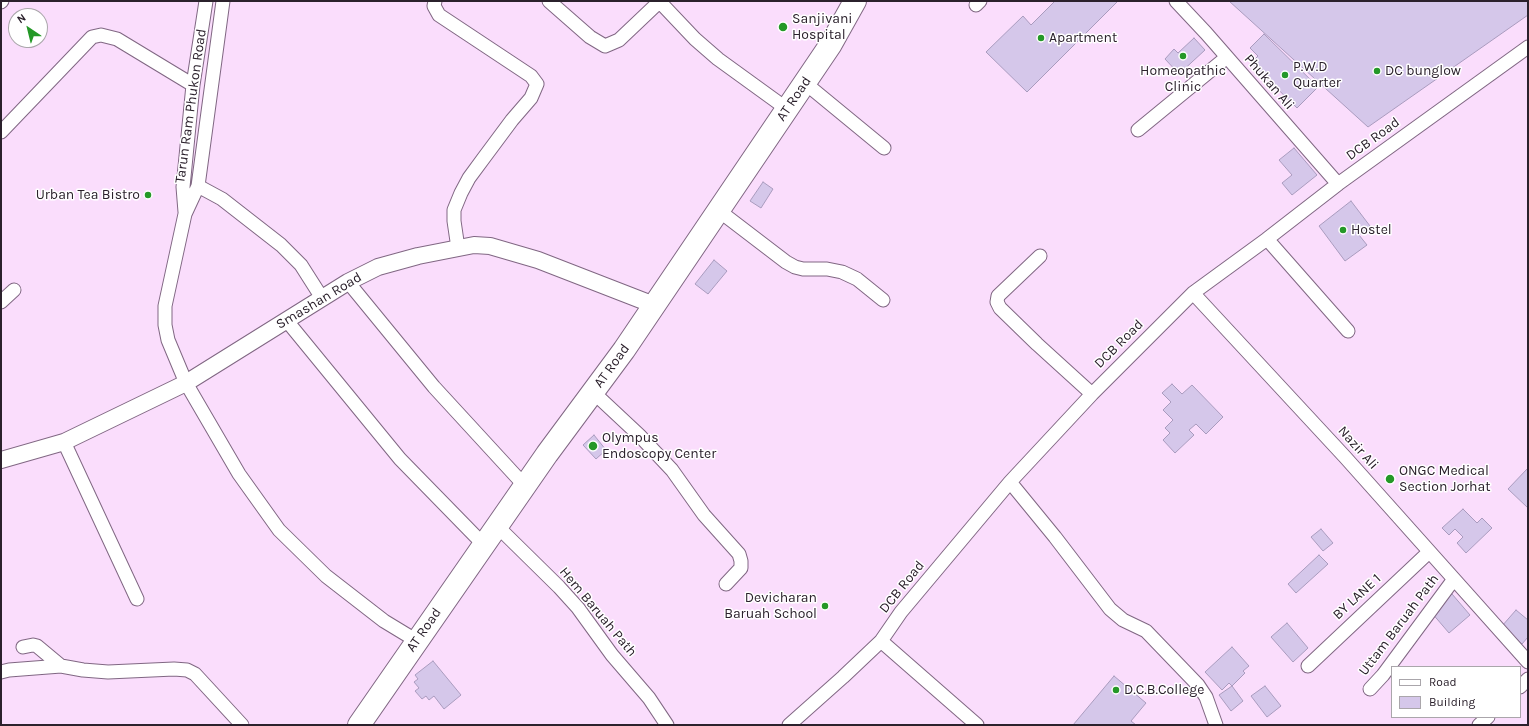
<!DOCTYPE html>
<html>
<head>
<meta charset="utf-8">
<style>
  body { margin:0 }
  #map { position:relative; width:1529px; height:726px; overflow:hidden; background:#faddfc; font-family:Karla,sans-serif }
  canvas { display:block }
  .frame { position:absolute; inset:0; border:2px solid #2b212c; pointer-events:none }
  .legend { position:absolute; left:1391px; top:666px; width:130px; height:52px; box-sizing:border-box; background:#fff; border:1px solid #aaa6ab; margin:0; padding:5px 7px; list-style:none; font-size:12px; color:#2b212c }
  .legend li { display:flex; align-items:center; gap:8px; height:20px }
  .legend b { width:20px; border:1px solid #aaa6ab }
  .north { position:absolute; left:8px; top:8px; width:40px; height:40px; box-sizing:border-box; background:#fff; border:1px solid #aaa6ab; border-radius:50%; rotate:325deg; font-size:11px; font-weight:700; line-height:16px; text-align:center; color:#2b212c }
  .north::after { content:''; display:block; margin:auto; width:14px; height:18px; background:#249827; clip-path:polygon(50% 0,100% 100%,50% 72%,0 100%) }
</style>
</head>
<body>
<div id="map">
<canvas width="1529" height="726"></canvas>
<div class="frame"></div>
<ul class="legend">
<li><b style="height:5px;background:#fff"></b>Road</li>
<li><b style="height:11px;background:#d5c7ea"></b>Building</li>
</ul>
<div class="north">N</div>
</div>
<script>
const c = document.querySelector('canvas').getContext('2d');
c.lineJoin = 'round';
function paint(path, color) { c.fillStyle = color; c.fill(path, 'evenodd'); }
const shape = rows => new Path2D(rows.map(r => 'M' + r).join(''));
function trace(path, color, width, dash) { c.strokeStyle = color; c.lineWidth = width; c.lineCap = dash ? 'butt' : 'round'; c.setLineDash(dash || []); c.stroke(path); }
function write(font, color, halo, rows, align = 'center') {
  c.font = font + ' Karla,sans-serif'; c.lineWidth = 3; c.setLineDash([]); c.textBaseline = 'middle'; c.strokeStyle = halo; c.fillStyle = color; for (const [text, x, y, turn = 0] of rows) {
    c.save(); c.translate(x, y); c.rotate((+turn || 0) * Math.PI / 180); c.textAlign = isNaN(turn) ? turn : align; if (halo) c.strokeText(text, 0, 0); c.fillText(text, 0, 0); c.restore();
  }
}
const building = shape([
  [1055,1,1118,1,1027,92,986,52,1023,16,1031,25,1055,1],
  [1229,1,1528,1,1528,15,1368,127,1229,1],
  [1264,34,1318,87,1297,108,1251,63,1258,56,1250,48,1264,34],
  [1194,38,1205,50,1179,74,1165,59,1174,49,1178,53,1194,38],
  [1294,148,1317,175,1292,195,1282,183,1292,175,1279,160,1294,148],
  [763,182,773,189,761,208,750,201,763,182],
  [1351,201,1370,226,1359,235,1367,245,1345,261,1319,226,1351,201],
  [714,260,727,271,708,294,695,284,714,260],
  [1172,384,1182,394,1192,385,1223,417,1206,434,1196,424,1189,430,1194,435,1175,453,1163,440,1170,433,1165,428,1173,420,1163,410,1171,402,1162,393,1172,384],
  [594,435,606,450,596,459,583,445,594,435],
  [1528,468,1528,508,1508,489,1528,468],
  [1463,509,1477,523,1482,518,1492,528,1466,553,1457,543,1463,537,1455,529,1449,535,1442,528,1463,509],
  [1321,529,1333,543,1323,551,1311,537,1321,529],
  [1319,555,1328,564,1296,593,1288,584,1319,555],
  [1452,594,1470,615,1449,633,1431,612,1452,594],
  [1516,610,1528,620,1528,637,1522,644,1502,626,1516,610],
  [1287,623,1308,648,1293,662,1271,637,1287,623],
  [1232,647,1249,666,1243,671,1245,673,1232,686,1229,683,1222,690,1205,672,1232,647],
  [433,661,461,695,444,709,434,696,429,700,426,696,422,699,415,691,419,688,414,682,418,679,415,675,433,661],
  [1114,676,1146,703,1131,721,1136,725,1073,725,1114,676],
  [1232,686,1243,701,1231,711,1219,695,1232,686],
  [1265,686,1281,706,1267,717,1251,696,1265,686]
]);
paint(building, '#d5c7ea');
trace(building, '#a99bbe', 1);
const minor = shape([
  [223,1,198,186,185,214,165,306,165,325,168,340,186,383,239,474,279,530,326,576,384,621,417,641],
  [435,1,434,6,439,15,531,76,537,84,531,98,512,120,483,159,469,178,461,193,454,210,454,221,458,248],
  [549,1,590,37,605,46,619,40,659,2],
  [659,1,695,39,718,59,787,109],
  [1176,1,1206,33,1338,184],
  [1,2,2,1],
  [976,5,980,1],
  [805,83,884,148],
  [1138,130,1227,57],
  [1,132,92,37,101,35,117,39,193,85],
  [198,186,222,199,281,245,301,265,322,298],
  [718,210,786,262,795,267,803,269,827,269,842,272,857,279,883,300],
  [185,212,183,187,193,85,206,1],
  [1267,239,1348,331],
  [1040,256,998,296,997,302,1000,308,1037,344,1092,394],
  [348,282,434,387,525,486],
  [1193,293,1345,457,1528,662],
  [1,302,14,290],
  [287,321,400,459,484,545],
  [593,392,639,435,672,470,704,515,739,554,741,561,741,568,726,584],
  [64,442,137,599],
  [1010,482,1055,537,1110,609,1123,620,1146,631,1198,685,1206,697,1216,725],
  [497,526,559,587,578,608,612,655,649,698,667,725],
  [881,641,977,725],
  [23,647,33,645,37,646,61,666,83,670,108,672,174,669,187,670,195,674,242,725],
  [1308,666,1429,552],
  [1,672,9,670,61,666],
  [1520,687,1528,679],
  [1370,689,1383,675,1454,579],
  [789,725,843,677,881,641,901,612,1010,482,1092,394,1193,293,1267,239,1338,184,1528,47],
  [1479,725,1488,717]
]);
const tertiary = shape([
  [1,460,64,442,186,383,348,282,378,267,418,256,474,245,490,246,538,260,654,305]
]);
const trunk = shape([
  [359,725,547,454,624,350,831,44,855,1]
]);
trace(minor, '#806783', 15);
trace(tertiary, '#806783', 18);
trace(trunk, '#806783', 24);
trace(minor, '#fff', 13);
trace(tertiary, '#fff', 16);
trace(trunk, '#fff', 22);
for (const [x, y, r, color] of [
  [783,27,5,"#249827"],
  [1041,38,4,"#249827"],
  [1183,56,4,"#249827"],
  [1377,71,4,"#249827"],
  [1285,75,4,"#249827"],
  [148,195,4,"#249827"],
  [1343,230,4,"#249827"],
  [593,446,5,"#249827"],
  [1390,479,5,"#249827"],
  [825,606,4,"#249827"],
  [1116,690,4,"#249827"]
]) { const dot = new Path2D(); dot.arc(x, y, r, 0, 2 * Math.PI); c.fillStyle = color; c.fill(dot); trace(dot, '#fff', 1.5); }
write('14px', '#2b212c', '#fff', [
  ["Sanjivani",792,19],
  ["Hospital",792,35],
  ["Apartment",1049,38],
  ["P.W.D",1293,67],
  ["Quarter",1293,83],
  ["Homeopathic",1183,71,"center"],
  ["Clinic",1183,87,"center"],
  ["DC bunglow",1385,71],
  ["Urban Tea Bistro",140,195,"right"],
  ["Hostel",1351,230],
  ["Olympus",602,438],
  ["Endoscopy Center",602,454],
  ["ONGC Medical",1399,471],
  ["Section Jorhat",1399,487],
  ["Devicharan",817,598,"right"],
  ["Baruah School",817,614,"right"],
  ["D.C.B.College",1124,690]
], 'left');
write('14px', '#2b212c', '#fff', [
  ["Phukan Ali",1269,82,49],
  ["AT Road",794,99,-56],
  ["Tarun Ram Phukon Road",191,106,-82],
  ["DCB Road",1373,139,-36],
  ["Smashan Road",319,301,-31],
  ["DCB Road",1119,344,-45],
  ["AT Road",612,366,-54],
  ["Nazir Ali",1358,448,48],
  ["DCB Road",902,587,-51],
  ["BY LANE 1",1357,597,-43],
  ["Hem Baruah Path",598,612,50],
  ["Uttam Baruah Path",1399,625,-53],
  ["AT Road",424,630,-55]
]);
</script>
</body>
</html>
